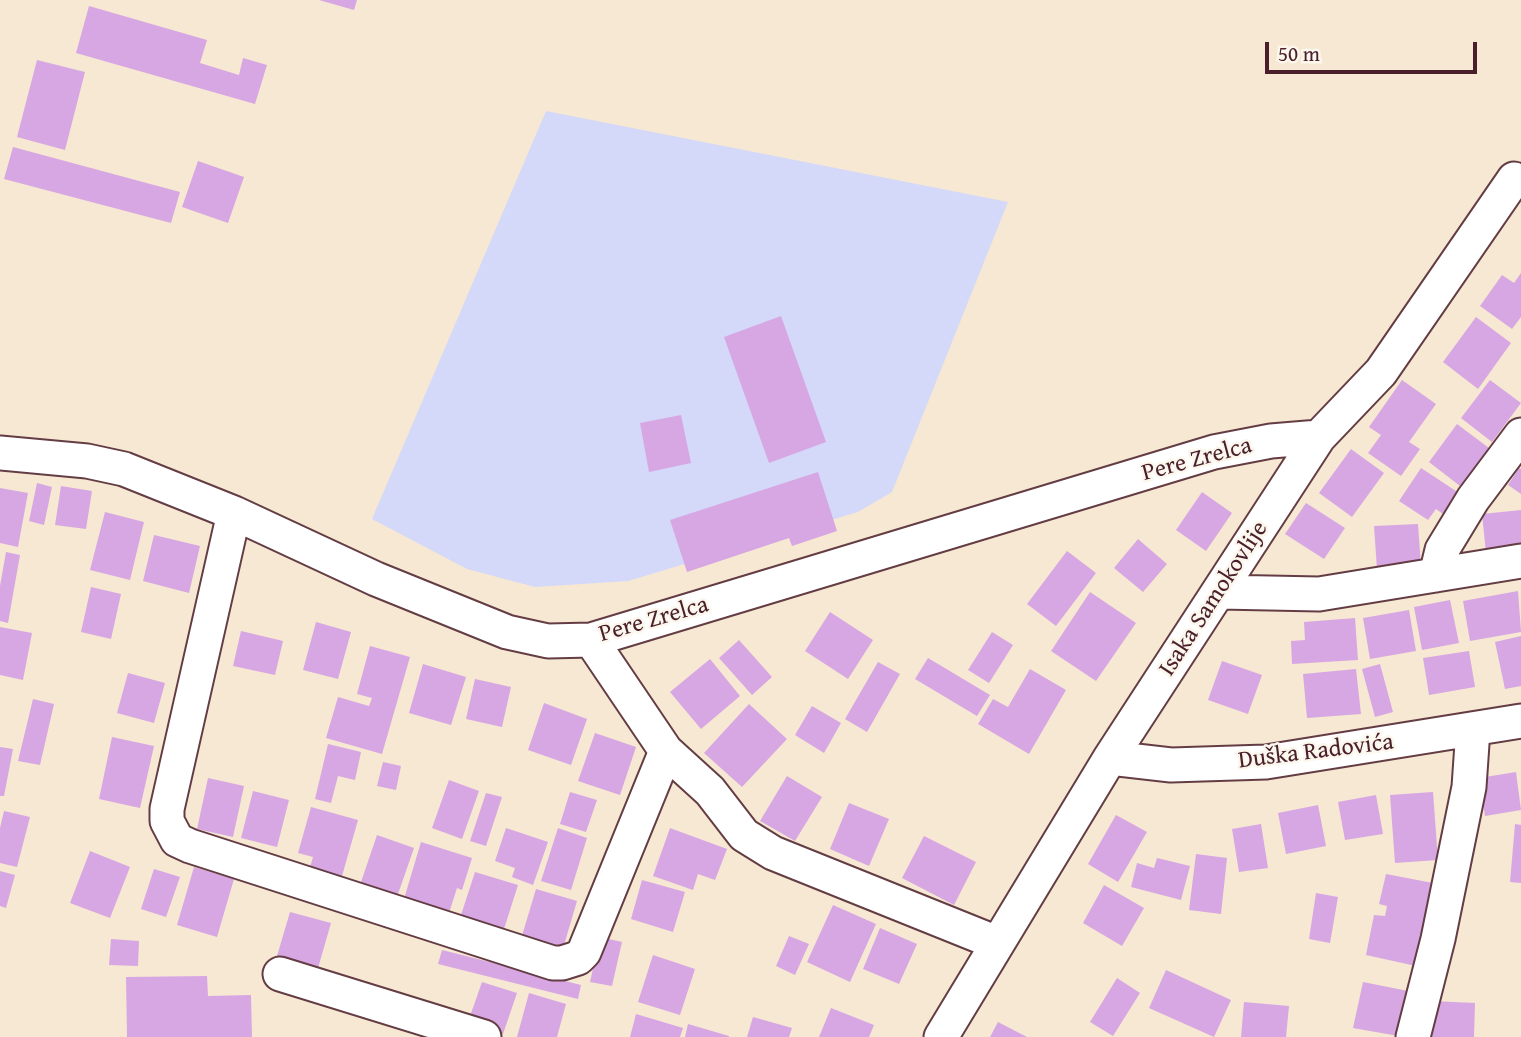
<!DOCTYPE html>
<html>
<head>
<meta charset="utf-8">
<style>
  body { margin:0 }
  #map { position:relative; width:1521px; height:1037px; overflow:hidden; background:#f6e8d2; font-family:"Gentium Book Plus",serif }
  canvas { display:block }
  .scale { position:absolute; left:1265px; top:42px; width:212px; height:32px; box-sizing:border-box; border:4px solid #4a1f2b; border-top:0; padding-left:9px; font-size:21px; line-height:24px; white-space:nowrap; color:#4a1f2b; -webkit-text-stroke:5px #fbf7ec; paint-order:stroke }
</style>
</head>
<body>
<div id="map">
<canvas width="1521" height="1037"></canvas>
<div class="scale">50 m</div>
</div>
<script>
const c = document.querySelector('canvas').getContext('2d');
c.lineJoin = 'round';
function paint(path, color) { c.fillStyle = color; c.fill(path, 'evenodd'); }
const shape = rows => new Path2D(rows.map(r => 'M' + r).join(''));
function trace(path, color, width, dash) { c.strokeStyle = color; c.lineWidth = width; c.lineCap = dash ? 'butt' : 'round'; c.setLineDash(dash || []); c.stroke(path); }
function write(font, color, halo, rows, align = 'center') {
  c.font = font + ' "Gentium Book Plus",serif'; c.lineWidth = 5; c.setLineDash([]); c.textBaseline = 'middle'; c.strokeStyle = halo; c.fillStyle = color; for (const [text, x, y, turn = 0] of rows) {
    c.save(); c.translate(x, y); c.rotate((+turn || 0) * Math.PI / 180); c.textAlign = isNaN(turn) ? turn : align; if (halo) c.strokeText(text, 0, 0); c.fillText(text, 0, 0); c.restore();
  }
}
paint(shape([
  [546,111,1008,202,892,492,858,512,628,581,535,587,467,569,372,519]
]), '#d4d8f9');
paint(shape([
  [319,0,357,0,354,10],
  [89,6,207,40,200,63,239,75,243,58,267,65,255,104,76,53],
  [37,60,85,72,65,150,17,137],
  [13,147,180,192,171,223,4,179],
  [198,161,244,177,228,223,182,207],
  [1521,273,1521,317,1512,329,1480,306,1502,275,1514,283],
  [781,316,826,442,769,463,724,337],
  [1476,317,1511,343,1478,389,1443,362],
  [1402,380,1436,404,1409,442,1420,449,1401,476,1368,453,1381,435,1369,427],
  [1490,380,1521,403,1492,442,1461,418],
  [681,415,691,463,649,472,640,423],
  [1457,424,1489,448,1460,486,1429,462],
  [1351,449,1384,473,1352,517,1319,493],
  [1421,468,1462,495,1447,517,1436,509,1428,520,1399,501],
  [1519,468,1521,469,1521,494,1508,485],
  [818,472,837,531,792,546,789,538,687,572,670,520],
  [37,483,52,487,44,525,29,521],
  [61,486,92,491,86,529,55,525],
  [0,488,28,493,18,547,0,543],
  [1202,492,1232,513,1206,551,1176,530],
  [1306,503,1345,528,1324,559,1285,534],
  [1521,510,1521,550,1486,553,1482,514],
  [105,512,144,522,130,580,90,570],
  [1418,524,1421,566,1377,569,1374,526],
  [154,535,200,546,189,593,143,581],
  [1138,539,1167,564,1143,592,1114,568],
  [1067,551,1096,573,1056,626,1027,604],
  [6,552,20,555,8,623,0,621,0,586],
  [91,587,121,594,111,639,81,632],
  [1518,591,1521,632,1470,641,1463,601],
  [1090,592,1136,623,1096,681,1051,651],
  [1450,600,1459,643,1422,650,1414,607],
  [1409,610,1416,651,1370,659,1363,618],
  [830,612,873,640,848,679,805,651],
  [1355,618,1358,660,1292,664,1291,641,1305,640,1304,622],
  [316,622,351,632,338,679,303,670],
  [0,627,32,633,23,680,0,675],
  [241,631,283,641,275,675,233,666],
  [992,632,1013,645,989,683,968,670],
  [1521,636,1521,686,1505,689,1495,642],
  [739,640,772,677,752,695,719,658],
  [370,646,410,657,382,754,326,738,338,697,369,706,372,698,357,694],
  [1469,651,1475,687,1429,695,1423,658],
  [928,658,990,695,977,716,915,679],
  [710,659,740,696,701,729,670,692],
  [1222,661,1262,675,1248,714,1208,700],
  [878,662,900,674,867,732,845,719],
  [423,664,466,677,451,725,409,713],
  [1380,664,1393,712,1375,717,1362,669],
  [1030,669,1066,690,1029,754,978,724,993,699,1008,707],
  [1356,669,1361,714,1307,718,1303,674],
  [128,673,165,683,154,723,117,713],
  [475,679,511,687,502,727,466,719],
  [33,699,54,704,40,765,18,761],
  [544,703,587,719,571,765,528,750],
  [749,704,787,739,742,787,704,753],
  [812,706,841,723,824,753,795,735],
  [595,733,636,747,620,795,578,781],
  [112,737,154,746,140,808,99,799],
  [328,744,361,752,355,780,338,776,331,803,315,799],
  [0,747,13,749,4,796,0,796],
  [383,762,401,766,396,790,377,786],
  [1516,772,1521,810,1485,816,1479,778],
  [787,776,822,797,795,841,760,821],
  [208,778,244,786,233,837,197,829],
  [449,780,479,791,462,839,432,828],
  [253,791,289,800,277,847,241,838],
  [570,792,597,800,586,832,560,824],
  [1433,792,1438,860,1395,863,1390,795],
  [486,793,502,797,486,846,470,841],
  [1376,795,1383,834,1345,840,1338,802],
  [849,803,889,819,869,866,830,849],
  [1318,805,1326,846,1286,854,1278,813],
  [311,807,358,820,340,883,308,874,313,857,298,853],
  [4,811,30,817,17,867,0,863,0,828],
  [1116,815,1147,832,1118,882,1088,864],
  [1261,824,1268,868,1239,872,1232,829],
  [1515,824,1521,825,1521,883,1510,882],
  [506,828,548,842,533,885,512,877,515,868,495,861],
  [558,828,587,838,571,890,541,881],
  [670,828,727,849,715,880,698,874,693,890,653,876],
  [377,835,414,848,397,897,360,885],
  [924,836,976,862,954,905,902,878],
  [421,842,472,858,462,890,457,888,449,913,404,899],
  [90,851,130,867,110,918,70,903],
  [1196,854,1227,858,1221,914,1189,910],
  [1157,858,1190,866,1181,900,1131,887,1137,863,1154,868],
  [194,867,234,879,217,937,177,925],
  [154,869,180,877,166,917,141,909],
  [0,871,15,875,6,908,0,906],
  [475,872,518,885,504,929,461,915],
  [1386,874,1433,883,1416,966,1366,955,1374,915,1385,916,1387,906,1379,904],
  [642,880,685,892,673,932,631,919],
  [1104,885,1144,908,1122,946,1083,923],
  [536,889,577,901,562,952,521,939],
  [1316,893,1338,897,1330,943,1309,939],
  [833,905,876,924,850,982,807,962],
  [290,912,331,923,318,968,277,956],
  [880,928,917,944,899,984,863,969],
  [789,936,809,944,795,975,776,966],
  [600,937,622,942,612,986,590,982],
  [111,939,139,941,138,966,109,965],
  [442,950,581,985,578,999,438,964],
  [653,955,695,969,680,1015,638,1002],
  [1166,970,1231,1000,1214,1037,1149,1008],
  [207,976,208,996,251,995,252,1037,127,1037,126,977],
  [1117,978,1140,993,1113,1036,1090,1022],
  [482,982,517,993,503,1034,468,1022],
  [1363,982,1413,992,1404,1037,1353,1028],
  [529,993,566,1004,557,1037,517,1037],
  [1432,1001,1475,1003,1474,1037,1430,1037],
  [1244,1002,1289,1006,1286,1037,1241,1037],
  [831,1008,874,1025,869,1037,819,1037],
  [636,1014,683,1028,680,1037,630,1037],
  [753,1017,792,1028,789,1037,747,1037],
  [998,1022,1027,1037,990,1037],
  [688,1024,729,1036,729,1037,685,1037]
]), '#d7a7e3');
const street = shape([
  [0,453,87,461,124,469,234,513,376,579,507,632,548,641,591,640,1214,452,1271,441,1319,437],
  [234,513,167,809,167,821,177,840,190,846,553,963,562,963,578,958,584,952,666,751,710,791,744,835,773,853,997,943],
  [1436,575,1442,550,1473,499,1521,435],
  [1220,592,1319,594,1521,561],
  [591,640,666,751],
  [1110,758,1171,765,1266,762,1521,721],
  [280,974,484,1037],
  [941,1037,1110,758,1319,437,1381,372,1514,179],
  [1413,1037,1438,939,1469,787,1473,729]
]);
trace(street, '#643d44', 37);
trace(street, '#fff', 33);
write('24px', '#4a1f2b', '#fbf7ec', [
  ["Pere Zrelca",1197,460,-15],
  ["Isaka Samokovlije",1214,599,-57],
  ["Pere Zrelca",654,620,-16],
  ["Duška Radovića",1316,752,-7]
]);
</script>
</body>
</html>
